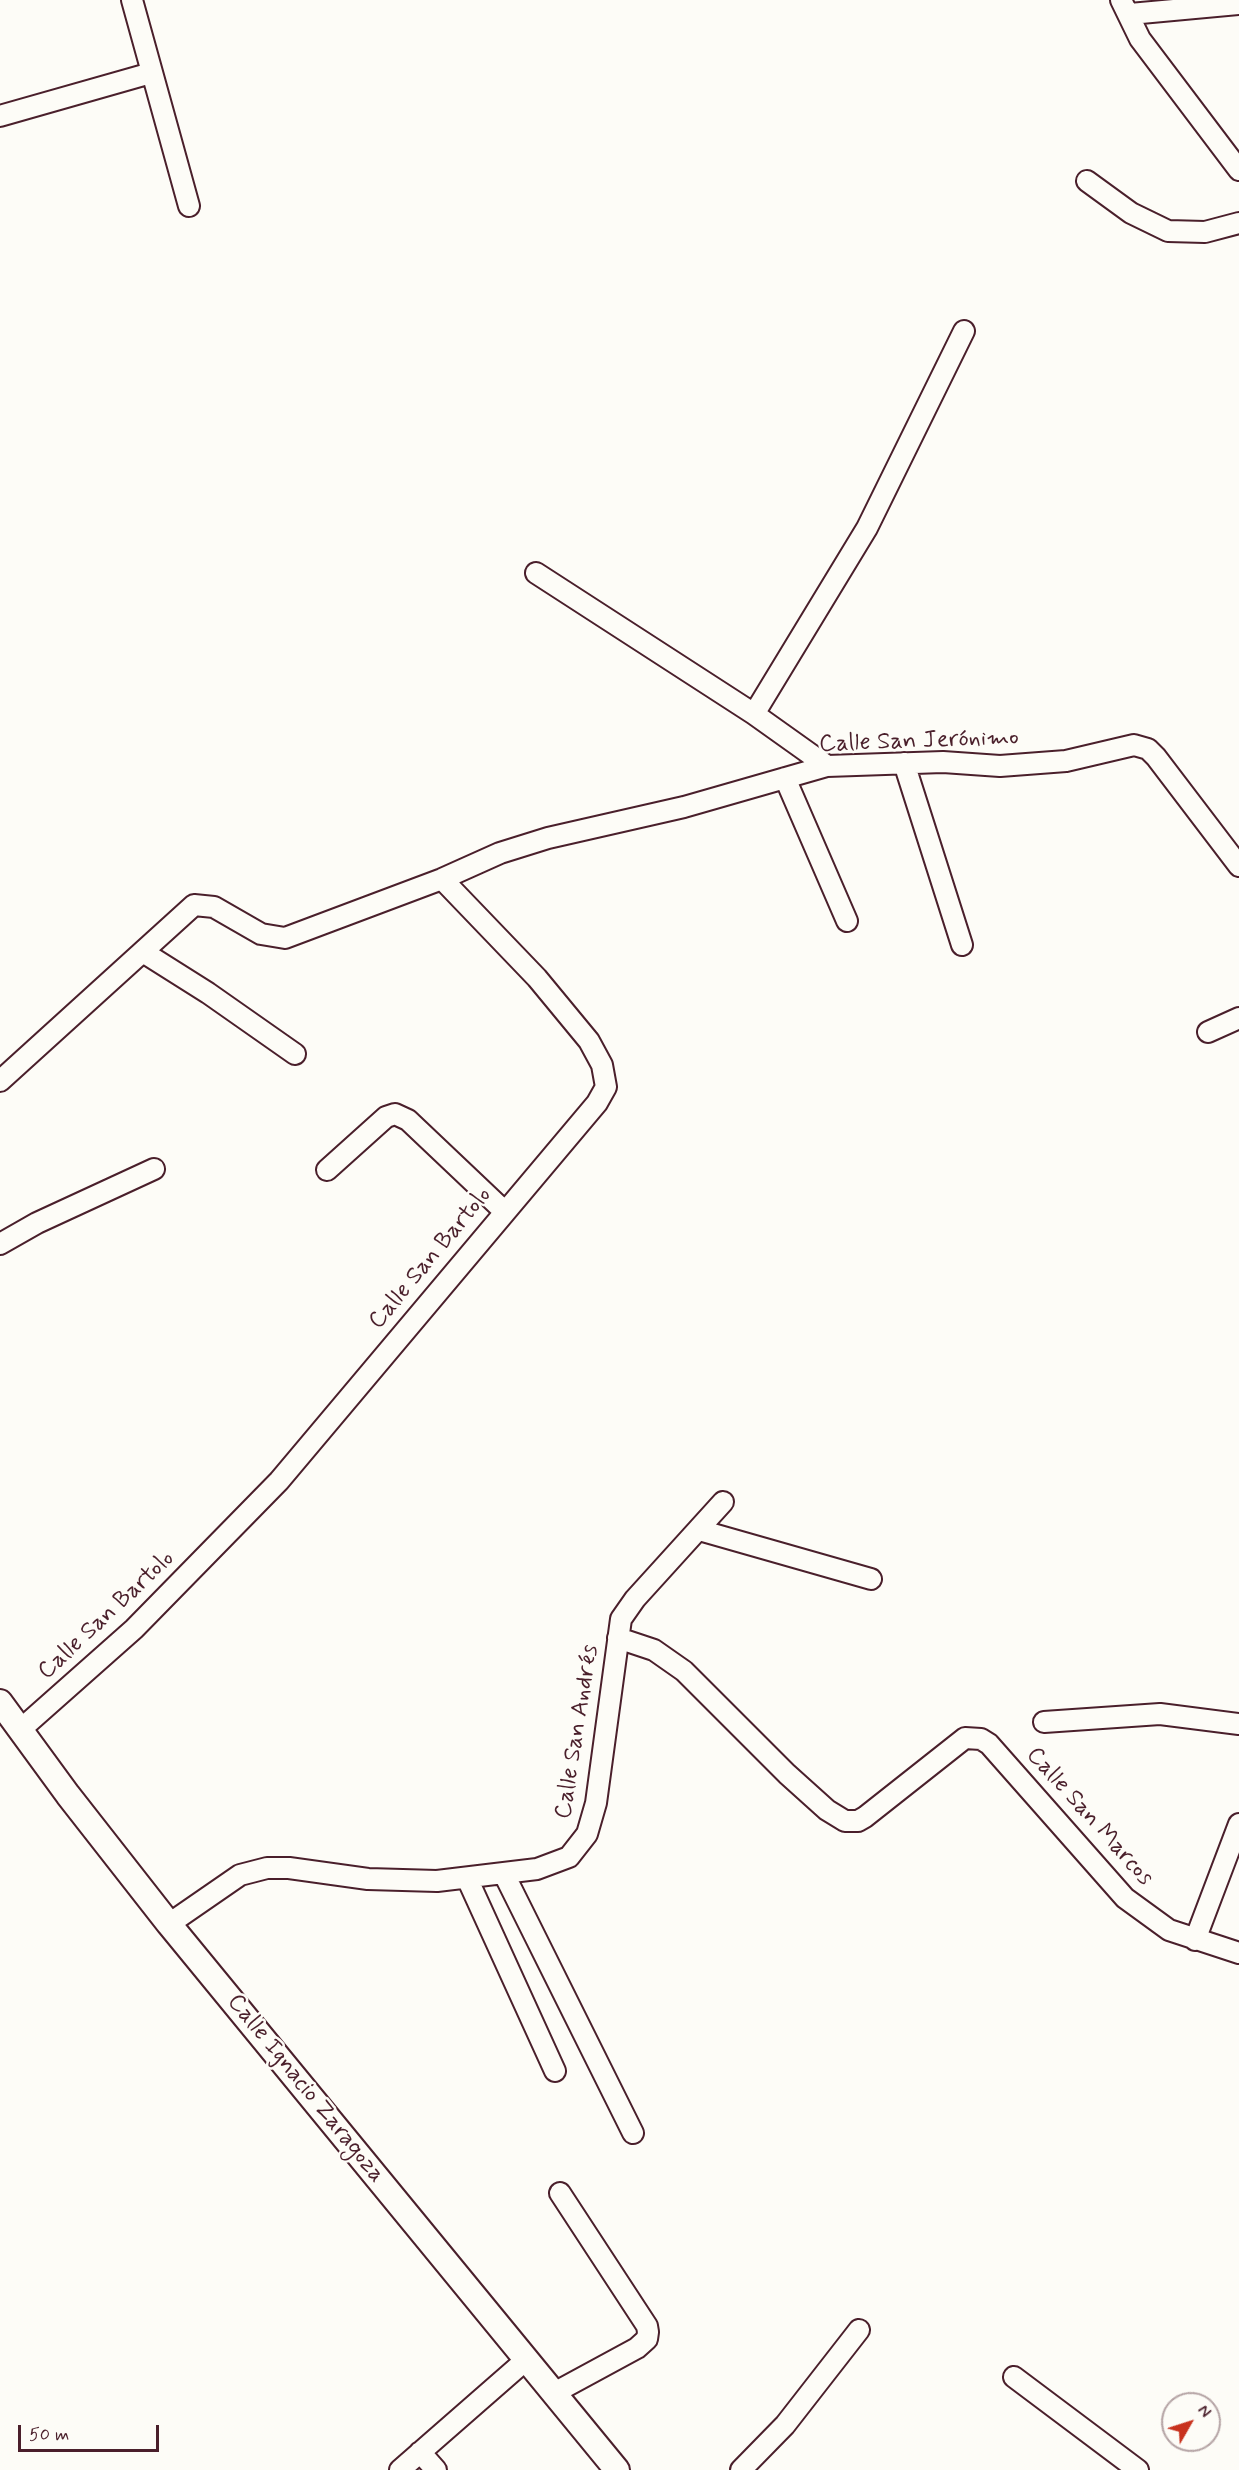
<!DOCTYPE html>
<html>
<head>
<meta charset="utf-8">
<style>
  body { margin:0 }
  #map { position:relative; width:1239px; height:2470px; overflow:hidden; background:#fdfcf7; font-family:Mynerve,sans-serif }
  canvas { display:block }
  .north { position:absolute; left:1161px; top:2392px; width:60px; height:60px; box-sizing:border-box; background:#fdfcf7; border:2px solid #b5a4a5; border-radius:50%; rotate:51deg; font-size:16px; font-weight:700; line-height:24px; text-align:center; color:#4a1f2b }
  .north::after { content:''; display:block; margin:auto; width:21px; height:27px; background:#c8321e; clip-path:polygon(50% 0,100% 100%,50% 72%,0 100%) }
  .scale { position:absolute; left:18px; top:2425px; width:141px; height:27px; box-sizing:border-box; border:3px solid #4a1f2b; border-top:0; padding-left:8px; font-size:18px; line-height:21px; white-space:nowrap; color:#4a1f2b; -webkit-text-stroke:4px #fdfcf7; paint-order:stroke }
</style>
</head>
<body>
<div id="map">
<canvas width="1239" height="2470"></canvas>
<div class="north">N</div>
<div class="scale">50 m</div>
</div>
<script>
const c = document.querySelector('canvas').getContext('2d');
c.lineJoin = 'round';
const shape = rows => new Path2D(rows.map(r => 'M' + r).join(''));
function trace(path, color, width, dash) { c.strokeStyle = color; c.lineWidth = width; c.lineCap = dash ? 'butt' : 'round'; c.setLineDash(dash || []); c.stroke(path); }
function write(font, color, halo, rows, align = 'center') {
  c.font = font + ' Mynerve,sans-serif'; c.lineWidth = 5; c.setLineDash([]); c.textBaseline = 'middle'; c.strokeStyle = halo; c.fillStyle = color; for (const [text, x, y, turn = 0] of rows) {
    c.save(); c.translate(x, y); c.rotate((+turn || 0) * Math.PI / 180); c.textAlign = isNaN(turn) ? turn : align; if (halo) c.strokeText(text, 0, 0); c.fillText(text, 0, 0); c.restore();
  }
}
const minor = shape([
  [132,0,189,206],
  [1121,0,1140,39,1239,170],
  [1130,14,1239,4],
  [0,116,151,73],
  [1087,181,1131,213,1168,231,1205,232,1239,223],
  [536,573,754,714,827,766],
  [754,714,867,528,964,331],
  [904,763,962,945],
  [785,778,847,921],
  [143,952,208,993,295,1054],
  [1208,1032,1239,1018],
  [0,1081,194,905,214,907,261,934,285,938,442,879,500,853,548,838,684,807,827,766,943,762,1000,766,1066,761,1134,745,1148,749,1156,757,1239,866],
  [327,1170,386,1117,395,1114,408,1120,504,1211],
  [0,1244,37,1223,154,1169],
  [699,1530,871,1579],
  [618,1638,654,1650,684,1671,787,1774,827,1810,845,1821,858,1821,865,1817,965,1738,981,1739,989,1744,1125,1898,1169,1930,1239,1953],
  [1044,1722,1160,1714,1239,1724],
  [20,1730,134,1629,279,1481,597,1103,606,1087,602,1065,589,1041,537,978,442,879],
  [504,1874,633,2133],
  [467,1878,555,2071],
  [169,1924,240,1875,267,1868,289,1868,368,1879,437,1881,537,1869,569,1857,587,1834,596,1803,621,1619,635,1599,723,1502],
  [1195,1940,1239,1824],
  [1014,2377,1138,2470],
  [554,2393,637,2348,647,2339,648,2332,647,2326,560,2193],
  [420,2452,436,2470],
  [400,2470,527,2359],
  [741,2470,785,2425,859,2330]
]);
const tertiary = shape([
  [0,1702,68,1795,169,1924,617,2470]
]);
trace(minor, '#4a1f2b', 24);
trace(tertiary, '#4a1f2b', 28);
trace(minor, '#fdfcf7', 20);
trace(tertiary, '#fdfcf7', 24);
write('24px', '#4a1f2b', '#fdfcf7', [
  ["Calle San Jerónimo",919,742,-2],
  ["Calle San Bartolo",431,1259,-50],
  ["Calle San Bartolo",107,1616,-43],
  ["Calle San Andrés",578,1732,-81],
  ["Calle San Marcos",1089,1817,48],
  ["Calle Ignacio Zaragoza",305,2089,51]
]);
</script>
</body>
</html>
